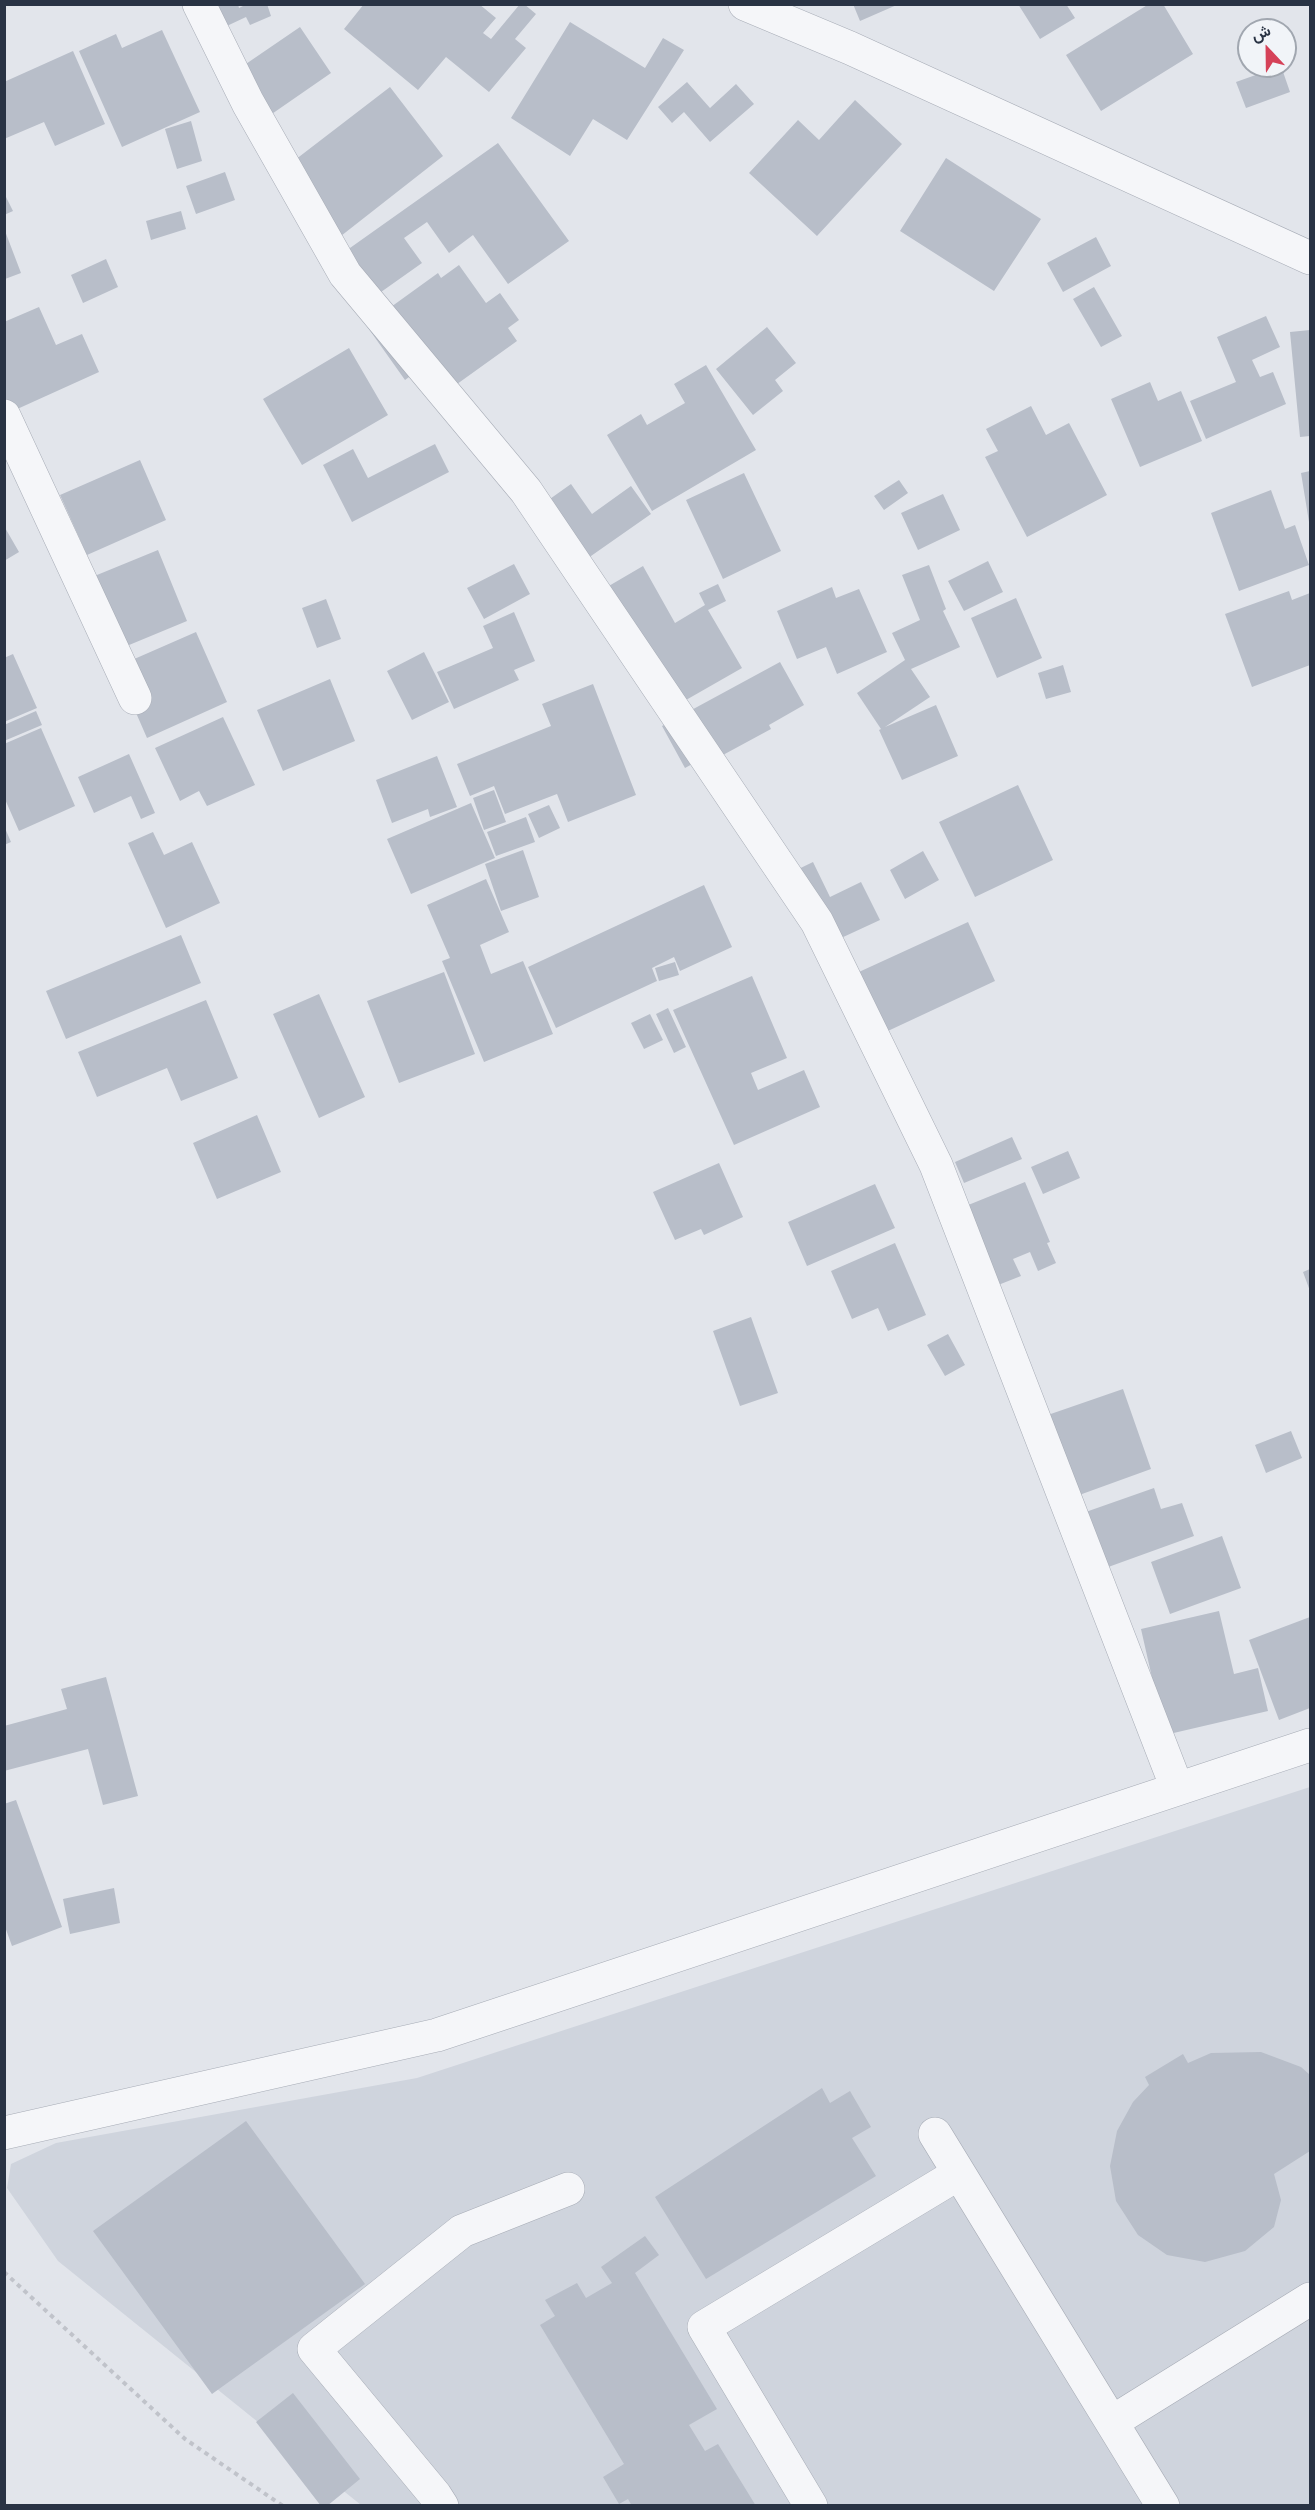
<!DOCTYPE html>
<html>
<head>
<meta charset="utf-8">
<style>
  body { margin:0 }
  #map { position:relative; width:1315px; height:2510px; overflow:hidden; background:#e2e5eb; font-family:Cabin,Vazirmatn,sans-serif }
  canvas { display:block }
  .frame { position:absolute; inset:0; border:6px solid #293344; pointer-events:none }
  .north { position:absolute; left:1237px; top:18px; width:60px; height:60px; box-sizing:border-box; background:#f1f4f8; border:2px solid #a1a7b0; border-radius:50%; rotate:338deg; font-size:16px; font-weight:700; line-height:24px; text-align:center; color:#293344 }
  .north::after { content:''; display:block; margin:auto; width:21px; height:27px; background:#d54158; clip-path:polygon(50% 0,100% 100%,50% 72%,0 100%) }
</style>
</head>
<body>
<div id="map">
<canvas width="1315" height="2510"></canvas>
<div class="frame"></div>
<div class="north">ش</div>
</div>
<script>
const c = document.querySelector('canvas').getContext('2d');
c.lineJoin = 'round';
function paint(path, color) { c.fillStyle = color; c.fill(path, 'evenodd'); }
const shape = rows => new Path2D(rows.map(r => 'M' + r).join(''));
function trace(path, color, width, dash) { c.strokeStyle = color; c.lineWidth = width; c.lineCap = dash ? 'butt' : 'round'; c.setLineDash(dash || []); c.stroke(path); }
paint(shape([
  [1310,1787,1310,2505,361,2505,58,2261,7,2188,11,2164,56,2143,417,2078]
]), '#cfd4dd');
paint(shape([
  [202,4,238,4,239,8,247,4,267,4,271,16,250,25,246,17,214,32],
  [364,4,479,4,496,18,483,33,491,39,520,4,524,4,536,14,515,39,526,48,489,92,446,57,418,90,344,29],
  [853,4,899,4,860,21],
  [1018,4,1066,4,1075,18,1040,39],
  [1149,4,1163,4,1193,54,1101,111,1066,55],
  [570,22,645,68,663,38,684,50,627,140,593,119,570,156,511,118],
  [300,27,331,73,253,127,221,81],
  [162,30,200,112,122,147,79,51,116,34,122,48],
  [73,51,105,124,55,146,44,122,4,139,4,82],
  [1281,66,1290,92,1246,108,1236,82],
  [687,82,710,108,736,84,754,104,710,142,684,112,672,123,658,107],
  [390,87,443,156,332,243,278,173],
  [855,100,902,144,817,236,749,173,798,120,819,140],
  [191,121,202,161,177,169,165,129],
  [498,143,569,241,508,284,473,235,449,253,427,222,404,238,422,263,357,309,326,265],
  [946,158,1041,219,994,291,900,231],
  [225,172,235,200,196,214,186,186],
  [4,193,13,211,4,215],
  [181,211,186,229,151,240,146,221],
  [5,231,21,273,5,279],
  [1096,237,1111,266,1063,292,1047,263],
  [106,259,118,287,83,303,71,275],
  [459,265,486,303,500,293,519,320,508,328,517,341,439,397,420,369,405,380,366,325,438,273,441,278],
  [1094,287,1122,336,1101,347,1073,299],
  [39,307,56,345,82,334,99,372,4,415,4,322],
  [1266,316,1280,347,1252,360,1260,377,1273,372,1286,404,1206,439,1190,401,1236,382,1217,337],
  [767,327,796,363,775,380,783,391,753,415,716,369],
  [1310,330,1310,436,1300,437,1290,332],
  [349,348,388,415,302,465,263,399],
  [706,365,756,450,652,511,607,435,641,414,647,425,685,403,674,384],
  [1150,382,1158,401,1181,391,1202,441,1140,467,1111,399],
  [1031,406,1046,435,1069,423,1107,495,1027,537,985,457,998,451,986,429],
  [435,444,449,472,352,522,323,465,353,449,368,478],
  [140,460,166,520,87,555,60,495],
  [1310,471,1310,522,1309,522,1301,473],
  [744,473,781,551,723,579,686,500],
  [899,480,908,493,884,510,874,496],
  [571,484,592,514,631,486,651,514,581,563,540,506],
  [1271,490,1285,529,1295,525,1309,565,1239,591,1211,513],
  [943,494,960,530,918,550,901,513],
  [4,526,19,552,4,561],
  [158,550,187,621,105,655,75,584],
  [988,561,1003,592,964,611,948,581],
  [514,564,530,594,484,619,467,588],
  [929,565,946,609,943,611,960,647,911,669,930,697,885,727,936,705,958,756,902,780,879,730,881,729,857,693,905,660,892,633,920,620,902,575],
  [643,566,675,623,705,605,699,593,718,584,726,601,708,610,742,668,658,716,590,597],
  [832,587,836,598,859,589,887,652,837,674,826,647,797,659,777,611],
  [1289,591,1292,600,1310,593,1310,665,1252,687,1225,614],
  [1016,598,1042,658,997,678,971,618],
  [326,599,341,639,317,648,302,608],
  [514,612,535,661,514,670,519,680,454,709,437,672,493,648,483,626],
  [196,632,227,702,147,738,116,667],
  [424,652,449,702,412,720,387,671],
  [13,654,37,708,4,722,4,658],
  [780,662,804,705,769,725,771,729,710,762,707,756,685,768,662,726],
  [1063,665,1071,692,1046,699,1038,673],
  [330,679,355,741,283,771,257,710],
  [593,684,636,795,568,822,557,794,505,814,494,786,470,796,457,764,551,726,542,704],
  [36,711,42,725,4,741,4,725],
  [223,717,255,785,207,806,199,791,180,801,155,748],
  [41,728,75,806,19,831,4,797,4,744],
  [129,754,155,813,141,819,131,796,94,813,78,777],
  [437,756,457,807,430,817,428,809,392,823,376,780],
  [1018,785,1053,860,975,897,939,822],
  [494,790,506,822,484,830,473,798],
  [471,803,495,858,411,894,387,839],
  [549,805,560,828,539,838,528,814],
  [526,817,535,842,496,856,487,832],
  [4,826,11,842,4,845],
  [153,832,164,855,192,842,220,903,166,928,128,843],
  [523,850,539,897,501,911,485,864],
  [923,851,939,880,905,899,890,870],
  [813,862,830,897,861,882,880,920,813,951,780,878],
  [486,879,509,932,480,945,491,974,523,961,553,1034,484,1062,442,961,450,958,427,905],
  [704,885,732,947,680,971,674,957,652,968,657,981,556,1028,528,967],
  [968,922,995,981,875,1037,848,977],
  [181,935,201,983,66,1039,46,991],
  [675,962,679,975,659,981,655,968],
  [444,972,475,1054,399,1083,367,1001],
  [752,976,787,1058,751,1073,758,1090,804,1070,820,1107,734,1145,673,1010],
  [319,994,365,1097,319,1118,273,1014],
  [206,1000,238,1078,181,1101,167,1068,97,1097,78,1052],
  [668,1008,686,1047,674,1053,656,1014],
  [650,1014,663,1040,644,1049,631,1023],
  [257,1115,281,1172,217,1199,193,1143],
  [1012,1137,1022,1159,964,1183,955,1162],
  [1068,1151,1080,1178,1043,1194,1031,1167],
  [719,1163,743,1217,704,1235,701,1229,675,1240,653,1192],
  [1025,1182,1050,1242,1047,1243,1056,1263,1038,1271,1030,1252,1013,1259,1021,1276,983,1291,951,1212],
  [875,1184,895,1228,807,1266,788,1222],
  [895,1243,926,1315,888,1331,878,1308,852,1319,831,1271],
  [1310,1269,1310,1291,1303,1272],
  [751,1317,778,1393,740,1406,713,1331],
  [948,1334,965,1365,945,1376,927,1345],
  [1123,1389,1151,1469,1071,1498,1042,1417],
  [1291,1431,1302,1458,1266,1473,1255,1445],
  [1154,1488,1161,1509,1182,1503,1194,1536,1100,1570,1080,1514],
  [1222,1536,1241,1588,1170,1614,1151,1562],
  [1219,1611,1234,1674,1258,1668,1268,1711,1165,1735,1141,1629],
  [1310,1617,1310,1708,1279,1720,1249,1640],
  [106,1677,138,1796,103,1805,88,1749,4,1771,4,1726,67,1709,61,1689],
  [16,1800,62,1927,12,1946,4,1924,4,1804],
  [114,1888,120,1923,70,1934,63,1899],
  [1261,2052,1301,2067,1310,2075,1310,2151,1274,2174,1281,2200,1274,2227,1245,2251,1205,2262,1167,2255,1138,2235,1116,2201,1110,2166,1117,2131,1133,2102,1149,2085,1145,2077,1183,2054,1188,2063,1211,2053],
  [822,2088,830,2103,850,2091,871,2127,852,2138,876,2176,706,2279,655,2197],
  [246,2121,365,2284,212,2394,93,2231],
  [645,2236,659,2255,635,2273,717,2409,689,2425,705,2451,718,2444,756,2506,632,2506,628,2499,619,2504,603,2477,624,2464,540,2325,555,2316,545,2300,577,2283,586,2298,612,2283,601,2267],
  [293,2393,360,2479,327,2506,321,2506,256,2422]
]), '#b8bec9');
const minor = shape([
  [199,4,248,103,345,274,526,491,817,922,936,1165,1177,1788],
  [745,4,850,48,1310,258],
  [4,416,135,698],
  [4,2133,437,2035,1310,1745],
  [935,2134,1163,2506],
  [1112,2422,1310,2299],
  [442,2506,435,2495,314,2349,462,2231,568,2189],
  [811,2506,704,2327,958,2174]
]);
trace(minor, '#a7acb6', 34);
trace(shape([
  [4,2272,185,2439,283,2506]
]), '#c0c3ca', 4, [4.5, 4.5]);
trace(minor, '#f5f6f9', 33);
</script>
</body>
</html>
